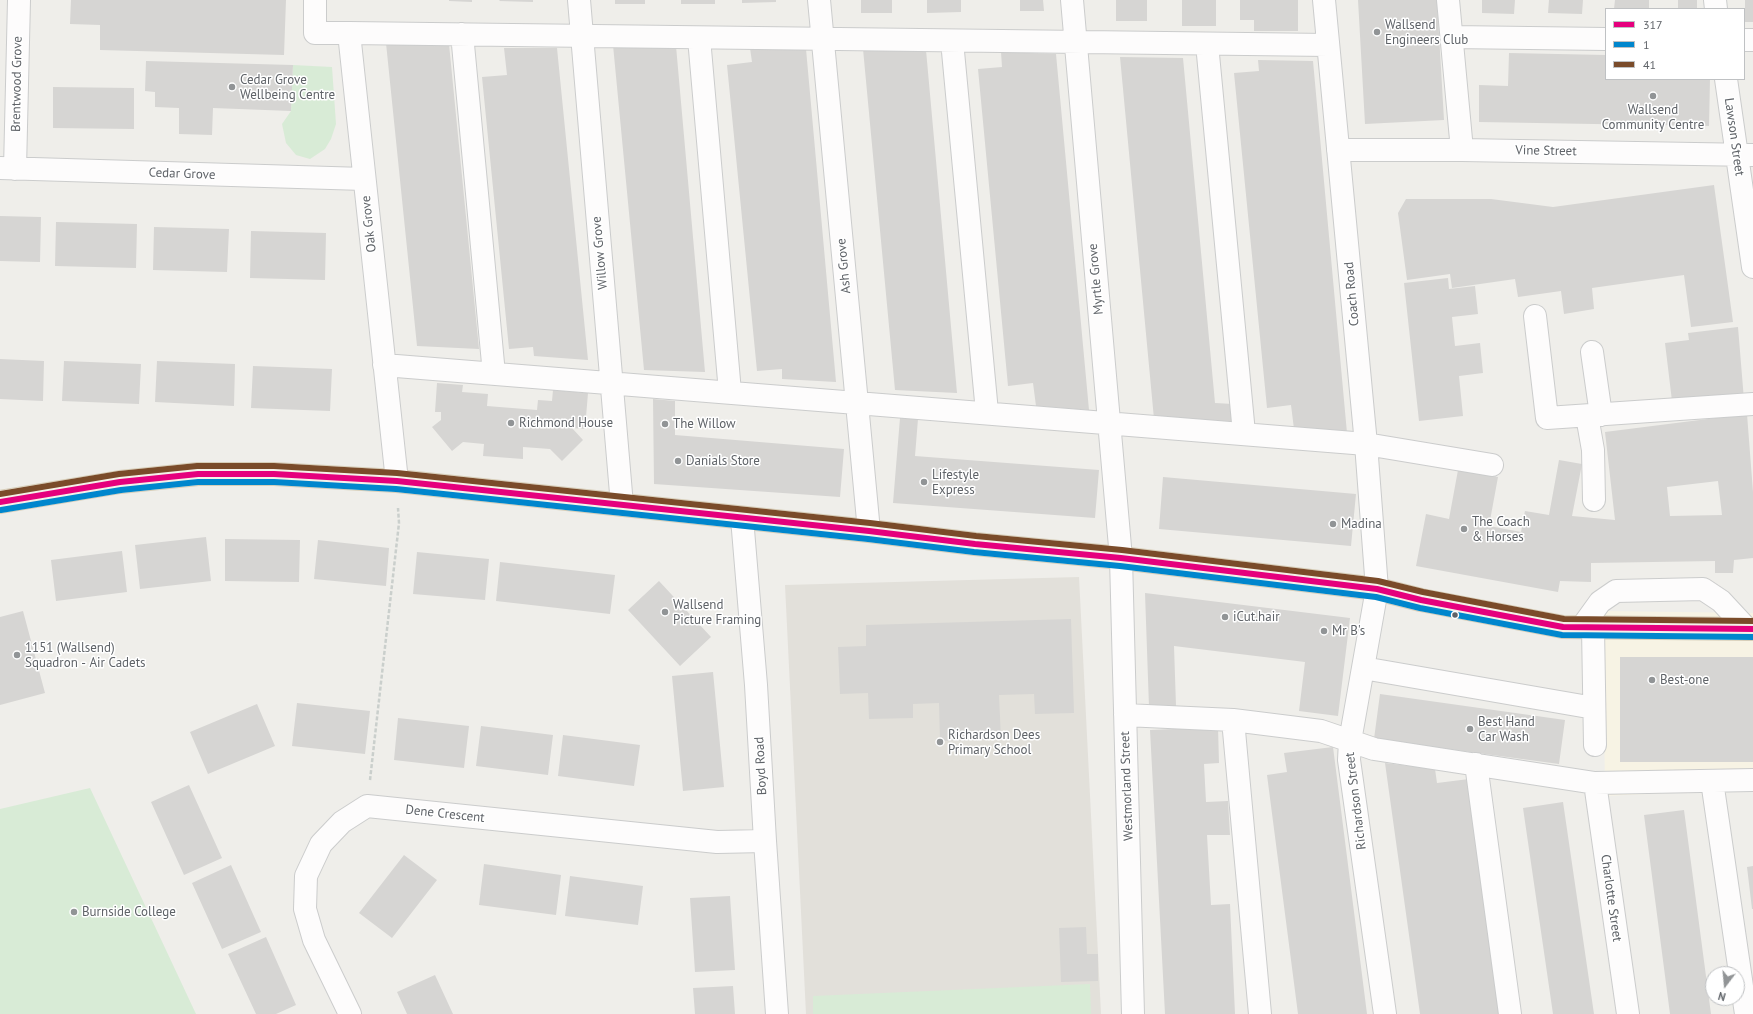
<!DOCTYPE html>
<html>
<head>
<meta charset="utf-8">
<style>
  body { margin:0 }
  #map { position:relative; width:1753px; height:1014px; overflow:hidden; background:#efeeea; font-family:"PT Sans",sans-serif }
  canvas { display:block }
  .legend { position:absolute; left:1605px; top:8px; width:140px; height:72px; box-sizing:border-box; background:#fff; border:1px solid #bfc1c3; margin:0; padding:5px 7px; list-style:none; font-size:12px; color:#5f6368 }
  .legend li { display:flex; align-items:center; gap:8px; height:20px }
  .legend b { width:20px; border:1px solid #bfc1c3 }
  .north { position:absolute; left:1705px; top:966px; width:40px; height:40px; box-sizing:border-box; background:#fff; border:1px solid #bfc1c3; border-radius:50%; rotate:196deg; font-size:11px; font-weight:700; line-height:16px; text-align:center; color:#5f6368 }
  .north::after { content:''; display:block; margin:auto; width:14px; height:18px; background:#919496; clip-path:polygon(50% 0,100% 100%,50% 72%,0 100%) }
</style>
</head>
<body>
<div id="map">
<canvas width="1753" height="1014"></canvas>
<ul class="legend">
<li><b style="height:5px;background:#e5007d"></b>317</li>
<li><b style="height:5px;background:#0086cd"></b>1</li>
<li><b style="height:5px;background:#7a4b2a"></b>41</li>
</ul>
<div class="north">N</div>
</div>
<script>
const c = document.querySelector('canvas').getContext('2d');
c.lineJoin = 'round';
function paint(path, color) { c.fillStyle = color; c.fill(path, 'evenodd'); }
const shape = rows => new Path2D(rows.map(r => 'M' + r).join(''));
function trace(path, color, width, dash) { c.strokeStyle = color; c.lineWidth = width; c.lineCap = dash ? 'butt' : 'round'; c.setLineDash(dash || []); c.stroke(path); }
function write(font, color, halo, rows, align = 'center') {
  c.font = font + ' "PT Sans",sans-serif'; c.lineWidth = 3; c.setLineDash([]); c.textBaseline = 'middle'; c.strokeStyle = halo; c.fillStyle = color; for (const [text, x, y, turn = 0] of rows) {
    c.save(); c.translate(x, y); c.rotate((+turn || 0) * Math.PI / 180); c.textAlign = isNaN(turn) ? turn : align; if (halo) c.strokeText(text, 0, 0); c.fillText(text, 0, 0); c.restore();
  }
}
paint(shape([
  [1603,611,1753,613,1753,789,1605,796]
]), '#f7f3e4');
paint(shape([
  [1079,577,1101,1014,806,1014,785,585]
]), '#e2e0da');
paint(shape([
  [293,65,332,67,336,124,331,139,325,149,310,159,296,155,286,143,282,124,291,111],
  [90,788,196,1014,0,1014,0,809],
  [1090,984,1091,1014,813,1014,813,996]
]), '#d8ebd6');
paint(shape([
  [71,0,286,0,284,55,100,50,100,25,70,24],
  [449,0,472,0,472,2,449,1],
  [500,0,533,0,533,2,499,1],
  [615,0,645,0,645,4,615,4],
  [681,0,715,0,715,4,681,4],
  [742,0,776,0,776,2,742,3],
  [861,0,892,0,892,13,861,13],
  [927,0,961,0,961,12,927,13],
  [1020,0,1043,0,1044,11,1020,11],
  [1116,0,1147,0,1147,21,1116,21],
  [1182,0,1216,0,1216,26,1182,26],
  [1240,0,1298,0,1298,31,1254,31,1254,20,1240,20],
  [1358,0,1437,0,1444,120,1365,124],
  [1482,0,1515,0,1514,14,1482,13],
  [1549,0,1583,0,1582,14,1548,13],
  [1615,0,1649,0,1649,9,1614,9],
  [1678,0,1697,0,1697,9,1678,9],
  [1745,0,1753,0,1753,22,1745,22],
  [386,43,449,44,479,349,417,346],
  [613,45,676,46,705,372,644,370],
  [504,48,557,48,588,360,534,356,533,347,509,349,482,77,507,75],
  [750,48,806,49,836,382,782,379,782,369,757,371,727,65,752,62],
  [863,49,926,50,957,393,895,390],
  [1001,52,1056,54,1089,410,1036,406,1033,383,1008,386,978,69,1002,67],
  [1509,53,1606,55,1606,79,1710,79,1709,126,1479,122,1479,85,1508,86],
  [1120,57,1183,58,1215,403,1233,404,1235,422,1154,419],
  [1258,60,1313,61,1347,433,1294,429,1291,405,1267,408,1234,73,1259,71],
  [146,61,293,65,291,111,213,108,212,135,179,134,179,108,155,107,155,92,145,91],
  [53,87,134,88,134,129,53,128],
  [1714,185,1733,322,1691,327,1684,275,1592,288,1594,309,1564,314,1561,291,1518,297,1515,279,1452,288,1450,274,1407,280,1398,213,1406,199,1491,199,1553,207],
  [0,216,41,217,40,262,0,261],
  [56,222,137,224,136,268,55,266],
  [154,227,229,229,227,272,153,270],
  [251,231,326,233,325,280,250,278],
  [1448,278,1449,289,1475,286,1478,314,1452,317,1455,346,1480,343,1483,373,1459,376,1463,416,1419,421,1404,283],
  [1738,327,1744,400,1672,401,1665,343,1689,340,1688,333],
  [0,359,44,361,43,401,0,399],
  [64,361,141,364,139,404,62,401],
  [157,361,235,364,234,406,155,402],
  [253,366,332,369,330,411,251,408],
  [437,383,463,385,462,392,488,394,487,406,537,410,538,400,552,401,553,390,588,393,585,429,572,428,583,440,562,461,550,449,523,447,523,459,483,456,484,444,463,442,452,451,432,427,441,420,441,412,435,412],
  [653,399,675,401,675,435,844,449,840,497,654,484],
  [1747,414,1753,492,1753,558,1734,560,1733,573,1715,573,1715,561,1591,563,1591,582,1560,581,1558,592,1416,566,1426,514,1449,519,1458,470,1498,477,1489,526,1521,532,1525,511,1549,515,1559,460,1582,464,1572,516,1615,520,1605,432],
  [1718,481,1722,515,1670,516,1667,487],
  [900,418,918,419,915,456,1099,470,1095,518,893,503],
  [1163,477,1356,494,1351,546,1159,529],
  [206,537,211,581,140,589,135,545],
  [225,539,300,540,299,582,225,581],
  [318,540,389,548,386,586,314,579],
  [122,551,127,592,56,601,51,560],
  [417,552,489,559,485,600,413,594],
  [500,562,615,575,610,614,496,601],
  [659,581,711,637,680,666,628,610],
  [1145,593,1350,618,1338,716,1299,711,1305,662,1174,646,1176,706,1149,707],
  [23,611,45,693,0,705,0,617],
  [1071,619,1074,713,1035,714,1034,694,999,695,1001,739,940,741,939,703,913,704,913,718,869,719,868,693,840,694,838,647,866,646,866,625],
  [1620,657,1753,657,1753,762,1620,762],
  [713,672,724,787,683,791,672,676],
  [1380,694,1565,720,1559,764,1374,739],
  [297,703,370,711,365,754,292,746],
  [257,704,275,746,208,774,190,732],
  [398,718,469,726,464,768,394,760],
  [481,726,553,735,548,775,476,766],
  [1218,727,1219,763,1204,764,1206,802,1228,801,1230,835,1207,835,1211,905,1230,904,1235,1014,1165,1014,1150,730],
  [563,735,640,745,634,786,558,776],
  [1333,747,1367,1014,1298,1014,1267,775,1287,772,1284,753],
  [1385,763,1435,769,1437,783,1469,779,1499,1014,1420,1014],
  [189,785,222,858,184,875,151,802],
  [1563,802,1594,1014,1553,1014,1523,808],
  [1684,810,1711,1014,1670,1014,1644,815],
  [404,855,437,880,392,938,359,913],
  [484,864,561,875,556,915,479,905],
  [231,865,261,932,222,949,192,883],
  [1753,866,1753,909,1752,909,1747,867],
  [570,876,643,886,638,925,565,916],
  [730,896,735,970,695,972,690,898],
  [1086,927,1087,954,1098,954,1098,981,1061,982,1059,928],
  [266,937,296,1005,276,1014,256,1014,228,954],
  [435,975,453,1014,407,1014,397,992],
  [733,986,735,1014,695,1014,693,988]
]), '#d6d5d3');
const minor = shape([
  [315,0,315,33,349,33,397,481],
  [579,0,622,505],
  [819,0,869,531],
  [1072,0,1121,558,1133,1014],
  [1324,0,1366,444,1377,589,1350,741,1349,760,1385,1014],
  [1448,0,1462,150],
  [1715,0,1716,9],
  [349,33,1328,45],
  [462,34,494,374],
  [1452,37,1606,39],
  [699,38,730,392],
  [1744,40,1753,40],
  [952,41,987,412],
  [1207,44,1244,433],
  [1726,79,1753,267],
  [1338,150,1462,150,1753,155],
  [0,168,364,179],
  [15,169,19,0],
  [1535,316,1547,418,1753,404],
  [1592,352,1601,415],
  [384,365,1366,444,1492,465],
  [1587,416,1593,450,1594,500],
  [742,518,756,685,765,841,777,1014],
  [1582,627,1600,602,1616,591,1703,589,1721,601,1747,629],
  [1593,628,1595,745],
  [1363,668,1594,708],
  [1125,715,1233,720,1321,731,1374,749,1595,783,1753,780],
  [1233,720,1260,1014],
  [1476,764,1510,1014],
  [1712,781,1746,1014],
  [1595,783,1628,1014],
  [350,1014,314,940,305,909,306,876,321,844,342,822,367,806,717,842,765,841]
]);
const major = shape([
  [0,502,120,482,198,474,274,474,397,481,869,531,975,544,1121,558,1377,589,1421,600,1563,627,1753,629]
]);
trace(minor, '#cbcccc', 24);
trace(major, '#d7ceb8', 24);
trace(shape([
  [370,780,399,523,398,508]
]), '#cacfcc', 2.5, [4, 2]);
trace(minor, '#fdfcfc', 22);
trace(major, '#f4f2e9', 22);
trace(shape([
  [0,502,120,482,198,474,274,474,397,481,869,531,975,544,1121,558,1377,589,1421,600,1563,627,1753,629]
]), '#e5007d', 6);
trace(shape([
  [1,510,121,490,198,482,274,482,396,489,868,539,974,552,1120,566,1376,597,1420,608,1562,635,1753,637]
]), '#0086cd', 6);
trace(shape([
  [0,494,119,474,197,466,274,466,397,473,870,523,976,536,1122,550,1378,581,1423,592,1564,619,1753,621]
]), '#7a4b2a', 6);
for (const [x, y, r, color] of [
  [1377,32,4,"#919496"],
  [232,87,4,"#919496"],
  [1653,96,4,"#919496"],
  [511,423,4,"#919496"],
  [665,424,4,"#919496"],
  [678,461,4,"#919496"],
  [924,482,4,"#919496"],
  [1333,524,4,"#919496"],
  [1464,529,4,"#919496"],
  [665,612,4,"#919496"],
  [1455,615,3.5,"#5f6368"],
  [1225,617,4,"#919496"],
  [1324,631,4,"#919496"],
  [17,655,4,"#919496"],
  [1652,680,4,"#919496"],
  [1470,729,4,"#919496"],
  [940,742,4,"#919496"],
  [74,912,4,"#919496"]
]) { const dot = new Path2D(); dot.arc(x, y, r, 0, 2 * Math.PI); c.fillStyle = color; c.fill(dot); trace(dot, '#fff', 1.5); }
write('13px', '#5f6368', '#fff', [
  ["Wallsend",1385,25],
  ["Engineers Club",1385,40],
  ["Cedar Grove",240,80],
  ["Wellbeing Centre",240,95],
  ["Wallsend",1653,110,"center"],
  ["Community Centre",1653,125,"center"],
  ["Richmond House",519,423],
  ["The Willow",673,424],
  ["Danials Store",686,461],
  ["Lifestyle",932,475],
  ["Express",932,490],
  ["The Coach",1472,522],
  ["& Horses",1472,537],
  ["Madina",1341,524],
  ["Wallsend",673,605],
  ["Picture Framing",673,620],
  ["iCut.hair",1233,617],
  ["Mr B's",1332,631],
  ["1151 (Wallsend)",25,648],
  ["Squadron - Air Cadets",25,663],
  ["Best-one",1660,680],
  ["Best Hand",1478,722],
  ["Car Wash",1478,737],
  ["Richardson Dees",948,735],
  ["Primary School",948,750],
  ["Burnside College",82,912]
], 'left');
write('13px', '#5f6368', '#fff', [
  ["Brentwood Grove",17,84,-89],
  ["Lawson Street",1734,137,82],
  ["Vine Street",1546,151,1],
  ["Cedar Grove",182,174,2],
  ["Oak Grove",369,224,-96],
  ["Willow Grove",600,253,-95],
  ["Ash Grove",844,266,-95],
  ["Myrtle Grove",1096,279,-95],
  ["Coach Road",1352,294,-95],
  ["Boyd Road",761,766,-93],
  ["Westmorland Street",1127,786,-92],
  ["Richardson Street",1356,801,-97],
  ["Dene Crescent",445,814,6],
  ["Charlotte Street",1611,898,82]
]);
</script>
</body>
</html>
